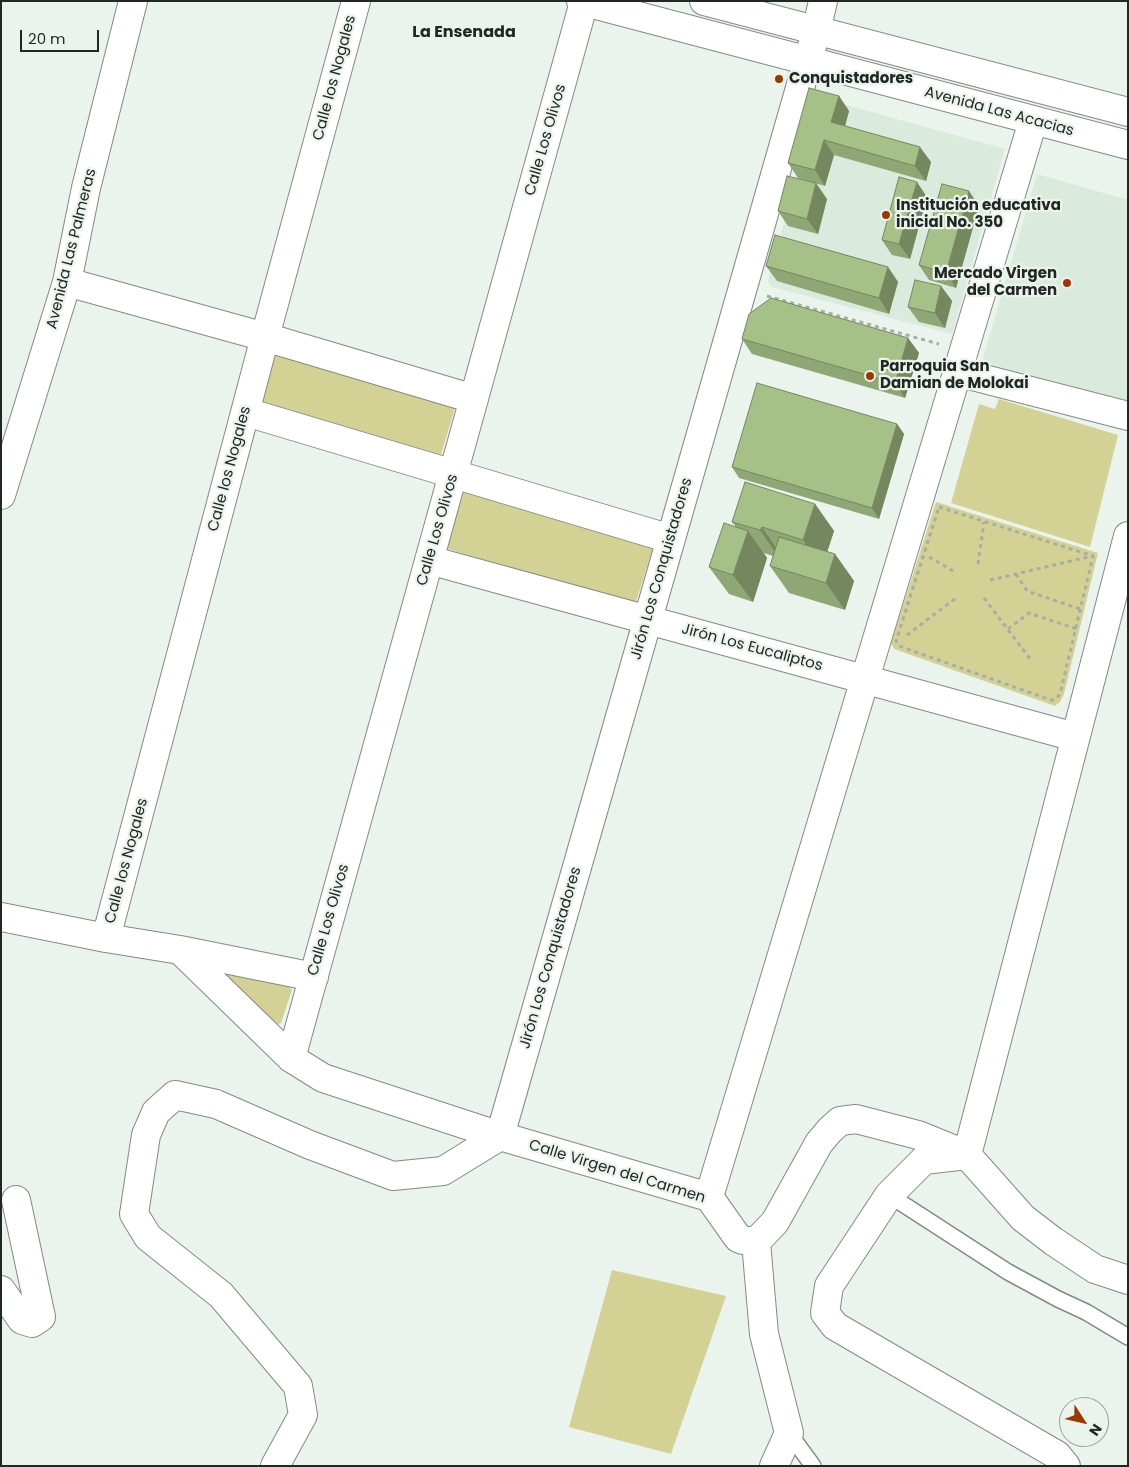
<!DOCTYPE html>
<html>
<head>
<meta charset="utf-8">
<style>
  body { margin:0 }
  #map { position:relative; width:1129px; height:1467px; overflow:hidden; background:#eaf4ec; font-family:Poppins,sans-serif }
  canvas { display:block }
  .frame { position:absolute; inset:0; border:2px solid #232724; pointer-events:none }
  .north { position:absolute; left:1059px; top:1397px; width:50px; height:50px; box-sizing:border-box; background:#eaf4ec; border:1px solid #9aa29c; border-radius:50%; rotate:125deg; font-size:14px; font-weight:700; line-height:20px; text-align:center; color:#232724 }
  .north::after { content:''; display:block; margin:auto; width:18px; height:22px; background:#9c3900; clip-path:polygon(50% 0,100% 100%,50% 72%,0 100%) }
  .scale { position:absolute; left:20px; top:30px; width:79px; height:22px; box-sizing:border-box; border:2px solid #232724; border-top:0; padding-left:6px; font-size:15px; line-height:18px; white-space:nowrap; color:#232724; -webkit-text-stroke:4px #eaf4ec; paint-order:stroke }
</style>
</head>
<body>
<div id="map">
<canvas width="1129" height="1467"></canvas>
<div class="frame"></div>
<div class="north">N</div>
<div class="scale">20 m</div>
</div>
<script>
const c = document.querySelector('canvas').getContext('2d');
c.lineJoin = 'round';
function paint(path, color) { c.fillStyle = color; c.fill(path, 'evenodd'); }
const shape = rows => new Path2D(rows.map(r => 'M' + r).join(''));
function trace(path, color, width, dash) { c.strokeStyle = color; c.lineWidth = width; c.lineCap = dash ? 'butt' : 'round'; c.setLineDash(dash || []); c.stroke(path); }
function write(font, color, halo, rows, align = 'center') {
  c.font = font + ' Poppins,sans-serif'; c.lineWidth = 4.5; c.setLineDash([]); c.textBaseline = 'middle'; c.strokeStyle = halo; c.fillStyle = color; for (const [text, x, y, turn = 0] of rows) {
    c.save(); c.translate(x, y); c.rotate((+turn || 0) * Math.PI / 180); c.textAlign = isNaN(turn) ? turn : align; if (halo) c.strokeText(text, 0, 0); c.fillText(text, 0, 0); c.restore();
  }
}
paint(shape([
  [818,97,1005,149,952,334,772,287,768,281],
  [1037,174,1128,200,1128,407,981,365]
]), '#daeadd');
paint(shape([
  [274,352,456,404,441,455,259,403],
  [999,399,1118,435,1090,547,951,503,979,404,995,409],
  [461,488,653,548,634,608,442,547],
  [936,502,1098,553,1064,694,1060,702,1055,706,894,649,891,643],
  [219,971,289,986,292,990,281,1023,276,1025],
  [612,1270,726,1296,671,1454,569,1427]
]), '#d3d294');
const lane = shape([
  [889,1195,1008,1272,1058,1299,1086,1312,1128,1337],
  [789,1433,813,1466]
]);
const street = shape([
  [67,282,265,337,474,399],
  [957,372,1128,416],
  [246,412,671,539],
  [1,495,67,282,86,188,133,1],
  [429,560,1075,737],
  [1,917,106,938,180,950,314,977],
  [106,938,265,337,356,1],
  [180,950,291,1058,323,1078,500,1136,709,1197,738,1238,743,1240,756,1242,775,1222,819,1143,830,1130,840,1121,856,1119,918,1135,967,1155,1023,1218,1053,1241,1095,1269,1128,1280],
  [291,1058,584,2],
  [709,1197,1033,121],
  [756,1242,764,1334,789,1433,774,1466],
  [1,1290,22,1320,32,1323,41,1317,16,1200],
  [275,1466,303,1415,298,1386,221,1295,148,1237,134,1214,146,1135,156,1112,175,1095,216,1104,310,1145,393,1176,443,1171,500,1136,816,32,823,1],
  [1066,1466,1057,1455,835,1326,825,1313,829,1286,889,1195,924,1160,967,1155,1128,536]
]);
const secondary = shape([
  [581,1,1128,145],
  [704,1,1128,112]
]);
trace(lane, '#828b84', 18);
trace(street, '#828b84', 30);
trace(secondary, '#828b84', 30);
trace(shape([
  [767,296,939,344],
  [939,507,1093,556,1060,694,1056,699,1051,700,1017,688,899,646,897,643,896,641,939,507],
  [929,557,955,572],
  [978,564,984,522],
  [1016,574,1027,591,1080,609],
  [990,580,1092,556],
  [984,598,1031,660],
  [1008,629,1029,613,1077,629],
  [907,635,956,598]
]), '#a6aea7', 3, [4, 4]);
trace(lane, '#fff', 15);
trace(street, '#fff', 28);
trace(secondary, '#fff', 28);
paint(shape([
  [839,96,849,111,845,126,931,162,926,181,834,155,825,186,798,178,788,163],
  [927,197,910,259,892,255,882,240],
  [827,199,818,234,788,226,778,211],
  [979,206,956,288,929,280,919,265],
  [766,266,888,267,898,282,889,314,777,281],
  [941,286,952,301,945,328,919,322,908,307],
  [908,338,919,353,905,398,752,354,742,339],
  [897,424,904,434,879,519,739,478,732,467],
  [815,504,834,531,827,552,835,554,854,581,845,610,789,593,770,566,773,556,764,553,767,558,753,602,729,594,709,567,736,527,732,522]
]), '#8fa675');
paint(shape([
  [839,96,849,111,842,137,831,122],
  [824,140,834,155,825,186,815,170],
  [920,147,931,162,926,181,915,166],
  [917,182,927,197,910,259,899,244],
  [816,183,827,199,818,234,807,219],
  [969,191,979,206,956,288,946,273],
  [888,267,898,282,889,314,879,298],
  [941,286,952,301,945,328,935,313],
  [908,338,919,353,905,398,895,383],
  [897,424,904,434,879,519,872,508],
  [815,504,834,531,822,568,803,540],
  [762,527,781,555,779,558,760,530],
  [748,531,767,558,753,602,733,575],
  [835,554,854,581,845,610,826,583]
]), '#74875f');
const building = shape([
  [809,88,839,96,831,122,920,147,915,166,824,140,815,170,788,163,809,88],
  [787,176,816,183,807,219,778,211,787,176],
  [899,177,917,182,899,244,882,240,899,177],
  [942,184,969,191,946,273,919,265,942,184],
  [775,235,888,267,879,298,766,266,775,235],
  [915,280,941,286,935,313,908,307,915,280],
  [771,298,908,338,895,383,742,339,749,314,771,298],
  [757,383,897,424,872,508,732,467,757,383],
  [745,482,815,504,803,540,762,527,760,530,732,522,745,482],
  [724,523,748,531,733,575,709,567,724,523],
  [779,537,835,554,826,583,770,566,779,537]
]);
paint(building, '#a6c188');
trace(building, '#74875f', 1);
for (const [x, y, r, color] of [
  [779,79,5,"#9c3900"],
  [886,215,5,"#9c3900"],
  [1067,283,5,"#9c3900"],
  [870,376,5,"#9c3900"]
]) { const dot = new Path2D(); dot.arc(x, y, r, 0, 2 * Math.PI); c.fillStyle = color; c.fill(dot); trace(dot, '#eaf4ec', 2); }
write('15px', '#232724', '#eaf4ec', [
  ["Calle los Nogales",335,78,-75],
  ["Avenida Las Acacias",999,112,15],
  ["Calle Los Olivos",546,140,-74],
  ["Avenida Las Palmeras",72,249,-76],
  ["Calle los Nogales",230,469,-75],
  ["Calle Los Olivos",438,530,-74],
  ["Jirón Los Conquistadores",662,569,-74],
  ["Jirón Los Eucaliptos",752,648,15],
  ["Calle los Nogales",127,861,-75],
  ["Calle Los Olivos",329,920,-74],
  ["Jirón Los Conquistadores",551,958,-74],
  ["Calle Virgen del Carmen",617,1172,17]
]);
write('bold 15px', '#232724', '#eaf4ec', [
  ["Conquistadores",789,79],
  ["Institución educativa",896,206],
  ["inicial No. 350",896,223],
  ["Mercado Virgen",1057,274,"right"],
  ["del Carmen",1057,291,"right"],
  ["Parroquia San",880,367],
  ["Damian de Molokai",880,384]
], 'left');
write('bold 16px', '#232724', '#eaf4ec', [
  ["La Ensenada",464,33]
]);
</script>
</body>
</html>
